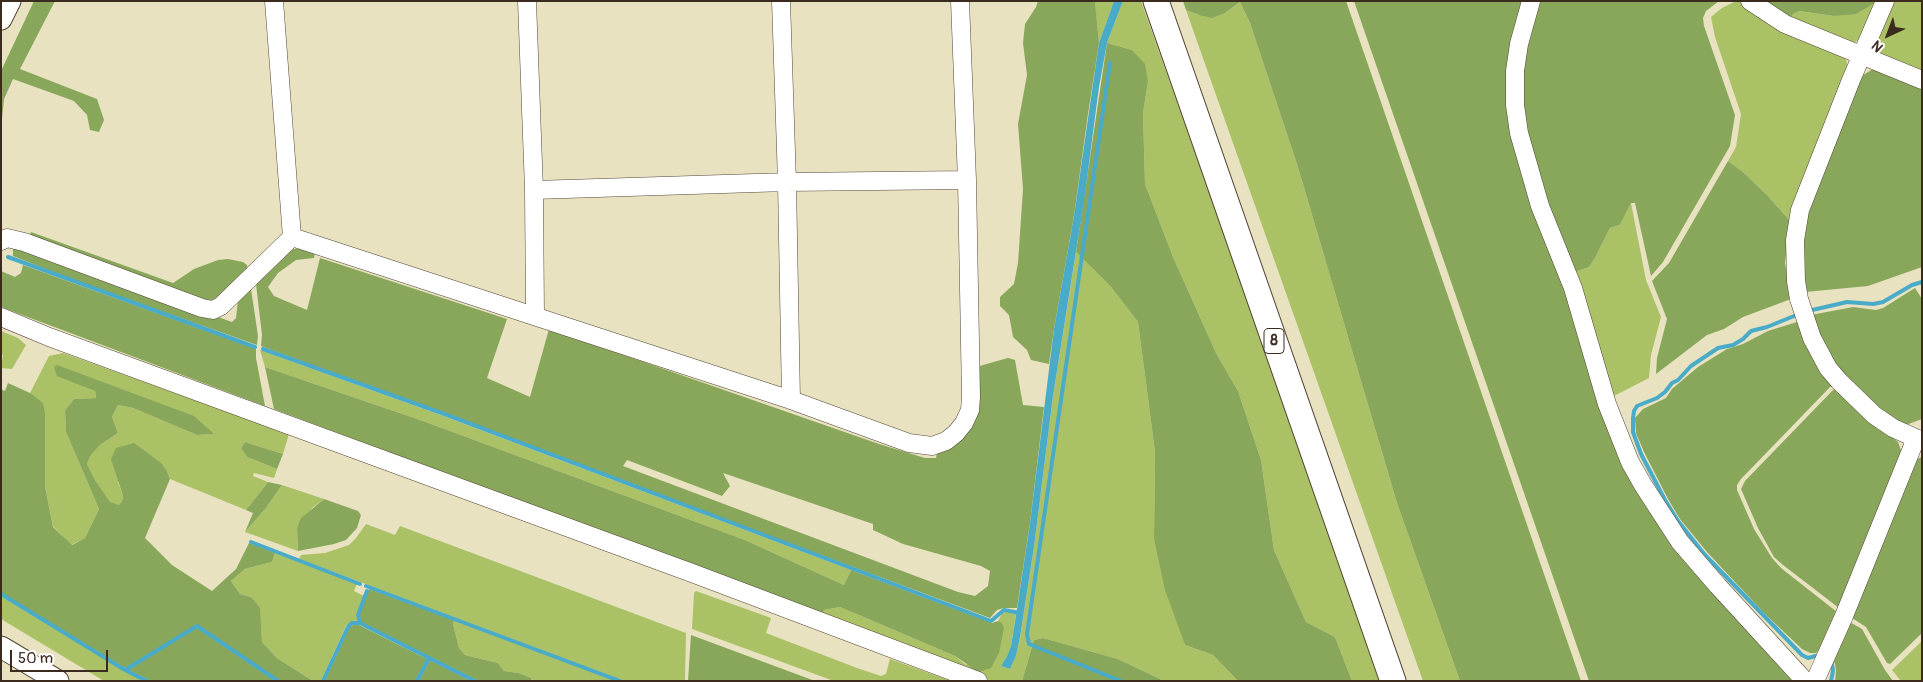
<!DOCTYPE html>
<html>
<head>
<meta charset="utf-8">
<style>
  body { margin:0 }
  #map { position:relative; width:1923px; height:682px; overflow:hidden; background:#e8e2c1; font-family:Pangolin,sans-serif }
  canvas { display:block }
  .frame { position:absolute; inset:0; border:2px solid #3b2a1e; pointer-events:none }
  .north { position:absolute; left:1863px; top:10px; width:50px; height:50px; -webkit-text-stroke:4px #fff; paint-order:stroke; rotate:223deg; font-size:14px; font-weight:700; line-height:20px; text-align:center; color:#3b2a1e }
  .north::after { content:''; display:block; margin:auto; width:18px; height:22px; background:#3b2a1e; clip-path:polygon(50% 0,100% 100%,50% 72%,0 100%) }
  .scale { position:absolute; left:10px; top:650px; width:98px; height:22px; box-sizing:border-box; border:2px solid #3b2a1e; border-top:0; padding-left:6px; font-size:15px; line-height:18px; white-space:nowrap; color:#3b2a1e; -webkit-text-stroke:4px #fff; paint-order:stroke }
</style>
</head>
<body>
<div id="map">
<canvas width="1923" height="682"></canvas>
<div class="frame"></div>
<div class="north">N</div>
<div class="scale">50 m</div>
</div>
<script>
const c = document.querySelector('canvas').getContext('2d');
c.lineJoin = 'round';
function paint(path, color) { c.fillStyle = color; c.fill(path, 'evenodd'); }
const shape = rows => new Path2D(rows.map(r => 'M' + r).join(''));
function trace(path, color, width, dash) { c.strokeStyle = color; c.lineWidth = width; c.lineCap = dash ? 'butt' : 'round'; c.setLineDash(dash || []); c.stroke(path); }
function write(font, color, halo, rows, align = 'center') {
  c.font = font + ' Pangolin,sans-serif'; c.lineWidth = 5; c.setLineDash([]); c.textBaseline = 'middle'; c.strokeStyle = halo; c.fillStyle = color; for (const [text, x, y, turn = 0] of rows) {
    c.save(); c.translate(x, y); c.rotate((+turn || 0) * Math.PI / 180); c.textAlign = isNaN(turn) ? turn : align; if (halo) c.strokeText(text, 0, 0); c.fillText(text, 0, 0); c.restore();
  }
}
paint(shape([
  [1095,1,1114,1,1099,43,1096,13],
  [1123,1,1141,1,1341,564,1380,681,1352,681,1335,637,1306,622,1274,550,1261,460,1238,391,1216,353,1173,257,1145,184,1143,113,1148,82,1132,50,1107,43],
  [1736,1,1742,1,1846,58,1847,64,1848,71,1790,221,1768,196,1743,172,1728,161,1736,147,1741,114,1715,37,1711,17,1722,8],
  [1892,1,1922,1,1922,75,1880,59,1876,51,1875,44],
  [1240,2,1250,23,1297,164,1397,503,1460,681,1423,681,1186,10,1199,15,1225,13],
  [1877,2,1860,39,1853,43,1789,21,1793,14,1799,11,1834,16],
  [1631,203,1646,280,1661,317,1651,355,1649,378,1612,397,1572,273,1589,267,1595,258,1610,228,1620,225],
  [1076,252,1111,287,1138,322,1155,452,1154,539,1185,645,1213,655,1238,681,1164,681,1118,659,1043,638,1034,640,1022,681,989,681,968,674,822,615,824,610,840,607,955,656,966,665,1001,623,998,621,1002,614,1005,612,1016,614,1011,646,1007,656,1001,666,1010,669,1016,656,1020,637,1034,547,1053,396],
  [1,331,18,338,26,345,12,369,1,368,3,355,1,354],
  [260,350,446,417,851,570,844,585,745,540,423,421,265,367],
  [63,353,289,434,283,454,245,442,241,448,247,457,277,469,274,478,254,473,253,476,268,482,246,510,170,479,167,471,118,482,123,496,122,501,119,505,110,503,95,480,87,464,91,455,100,445,118,433,112,417,118,405,133,408,197,435,213,434,80,385,95,391,96,398,74,399,65,410,66,432,99,509,85,538,71,545,53,526,45,486,45,458,30,393,49,356],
  [282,485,324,499,312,508,297,528,298,551,245,532,266,508],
  [366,524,395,535,400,526,686,633,685,681,624,681,299,559,301,555,325,553,349,545,356,538],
  [275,553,357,584,354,591,364,596,356,615,358,621,351,622,346,626,321,681,313,681,277,658,262,642,261,627,251,597,240,594,231,581,245,569,272,562],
  [696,591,771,618,766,633,857,668,881,676,886,674,890,659,951,681,834,681,692,629,694,593],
  [1,596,124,671,145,681,104,681,1,619],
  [454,620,616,681,532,681,531,678,519,673,504,671,498,663,465,655,459,648,453,624],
  [1922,641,1922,681,1901,681,1892,670]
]), '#abc166');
paint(shape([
  [34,1,55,1,20,69,97,99,104,120,99,132,90,130,87,115,74,101,13,79,4,99,1,129,1,71],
  [1038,1,1095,1,1099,43,1088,114,1074,216,1054,329,1049,364,1031,360,1027,350,1013,337,1009,315,1000,306,1000,297,1014,284,1018,263,1023,189,1018,124,1027,75,1023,43,1025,24,1036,7],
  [1183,1,1346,1,1581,681,1460,681,1397,503,1297,164,1250,23,1240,2,1225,13,1212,18,1199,15,1186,10],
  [1354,1,1525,1,1510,107,1635,485,1796,681,1589,681],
  [1537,1,1719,1,1706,11,1703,18,1704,26,1735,115,1730,146,1663,262,1651,276,1635,203,1631,203,1620,225,1610,228,1595,258,1589,267,1572,273,1523,132,1521,75,1525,43],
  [1756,1,1878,1,1856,14,1834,16,1799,11,1793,14,1789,21],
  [1107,43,1132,50,1145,64,1148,82,1143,113,1145,184,1173,257,1216,353,1238,391,1261,460,1274,550,1306,622,1335,637,1352,681,1238,681,1213,655,1185,645,1165,590,1154,539,1155,452,1138,322,1111,287,1076,252],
  [1873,69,1922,86,1922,267,1868,286,1805,292,1803,223,1860,77],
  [1728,161,1743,172,1768,196,1790,221,1785,263,1791,299,1743,317,1724,329,1707,335,1656,374,1657,358,1667,319,1652,281,1669,263],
  [31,232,173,283,194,269,218,260,228,259,243,262,247,265,248,271,224,295,211,300,197,299,29,239],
  [22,247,232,322,236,318,238,300,251,289,258,336,257,345,74,280,13,256,13,248],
  [306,248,315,252,314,258,296,260,278,273,268,287,274,296,307,310,320,258,507,319,487,378,530,397,549,329,879,444,925,458,936,458,938,449,969,426,976,367,1008,358,1015,360,1023,405,1044,407,1030,523,1017,608,1004,608,997,610,990,618,261,346,262,335,256,284,293,249],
  [627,460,722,496,730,486,723,473,873,524,873,530,903,544,981,566,990,571,988,586,975,596,958,592,623,466],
  [23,265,256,349,256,358,265,406,1,307,1,271,15,277,21,273],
  [1915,288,1922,299,1922,419,1903,426,1878,412,1833,365,1811,315,1853,307,1876,310,1883,308],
  [1797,322,1815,363,1832,385,1741,479,1737,485,1737,490,1754,529,1772,558,1781,568,1837,612,1819,650,1816,653,1810,653,1802,649,1764,613,1707,552,1680,519,1668,499,1644,452,1636,433,1635,418,1643,409,1666,398,1672,389,1698,367,1727,349,1743,344,1768,331],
  [57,365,194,416,214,434,197,435,133,408,118,405,112,417,118,433,100,445,91,455,87,464,95,480,110,502,119,505,122,501,123,496,111,459,116,448,134,443,161,463,167,471,170,479,145,538,172,565,212,591,236,569,249,543,275,553,272,562,245,569,231,581,240,594,251,597,260,608,262,642,277,658,313,681,280,681,198,625,125,668,1,593,1,389,5,391,8,383,30,393,43,403,45,413,45,486,53,527,72,545,85,538,99,509,66,432,65,410,74,399,96,398,95,391,57,376,54,367],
  [265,367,423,421,745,540,844,585,851,570,992,623,998,621,1002,623,1004,628,999,653,991,668,978,672,955,656,840,607,824,610,822,615,274,409],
  [1835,388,1864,416,1898,442,1902,453,1839,608,1783,565,1774,557,1758,528,1741,489,1745,481],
  [245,442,283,454,277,469,247,457,241,448],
  [1922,457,1922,633,1890,664,1887,663,1866,627,1849,616,1911,468,1917,459],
  [268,482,282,485,266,508,245,532,253,513,246,510],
  [324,499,358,511,361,515,357,528,346,540,334,544,298,551,297,528,301,518],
  [369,589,454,620,453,624,459,648,465,655,498,663,504,671,519,673,531,678,532,681,479,681,361,622,359,615],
  [1848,621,1862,629,1885,670,1893,681,1835,681,1836,671,1835,664,1833,660],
  [353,625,359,625,427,659,415,681,325,681,349,628],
  [197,628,275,681,151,681,127,669],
  [691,635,815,681,688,681],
  [1043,638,1118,659,1164,681,1022,681,1034,640],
  [430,660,471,681,419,681]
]), '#88a75b');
paint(shape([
  [1114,1,1123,1,1107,43,1099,87,1084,201,1053,396,1034,547,1020,637,1016,656,1010,669,1001,666,1007,656,1011,646,1018,603,1030,523,1054,329,1074,216,1095,70,1099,43]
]), '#4aabc9');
trace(shape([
  [1110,63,1027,634,1029,644,1121,681],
  [8,257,255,347],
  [1808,311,1847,302,1873,304,1883,302,1912,285,1922,282],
  [1799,314,1767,327,1751,331,1743,339,1733,345,1718,348,1691,366,1678,380,1672,383,1665,392,1657,398,1637,406,1634,411,1633,418,1633,432,1641,454,1665,500,1678,521,1705,555,1802,655,1808,658,1819,655,1821,657],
  [263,349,447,415,991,621,1004,610,1020,613],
  [251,542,360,584],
  [366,586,620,681],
  [367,591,358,615,360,623,475,681],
  [1,594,125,670,147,681],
  [1829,662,1832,664,1833,671,1831,681],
  [125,670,197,626,278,681],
  [323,681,348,627,352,623,360,623],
  [417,681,429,658]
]), '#4aabc9', 4);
const minor = shape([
  [527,1,534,190,535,316],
  [781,1,787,182,791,400],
  [1531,1,1519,44,1515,71,1515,105,1519,133,1540,206,1573,288,1607,404,1630,462,1643,485,1680,542,1718,586,1805,681],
  [1750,1,1785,24,1922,80],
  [1885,1,1851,80,1800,210,1795,240,1796,281,1799,299,1812,338,1828,368,1839,381,1874,415,1893,428,1922,441],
  [534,190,787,182,967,180],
  [292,237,791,400,909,443,932,446,946,441,956,433,964,423,970,410,971,397,967,180,960,1],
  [1,241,7,238,24,242,202,308,213,310,221,306,292,237,274,1],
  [1,317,49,337,692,573,978,681],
  [1815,681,1844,616,1916,438]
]);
const major = shape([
  [1,19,10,1],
  [1,647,58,681]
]);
const highway = shape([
  [1156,1,1393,681]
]);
trace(minor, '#554636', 19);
trace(major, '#554636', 23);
trace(highway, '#554636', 27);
trace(minor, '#fff', 18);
trace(major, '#fff', 21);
trace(highway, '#fff', 25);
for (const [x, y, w] of [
  [1274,341,20]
]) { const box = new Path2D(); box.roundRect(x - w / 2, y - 12.5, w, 25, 4); c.fillStyle = '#fff'; c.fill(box); trace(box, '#3b2a1e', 1); }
write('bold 15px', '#3b2a1e', null, [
  ["8",1274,341]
]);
</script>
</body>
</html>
